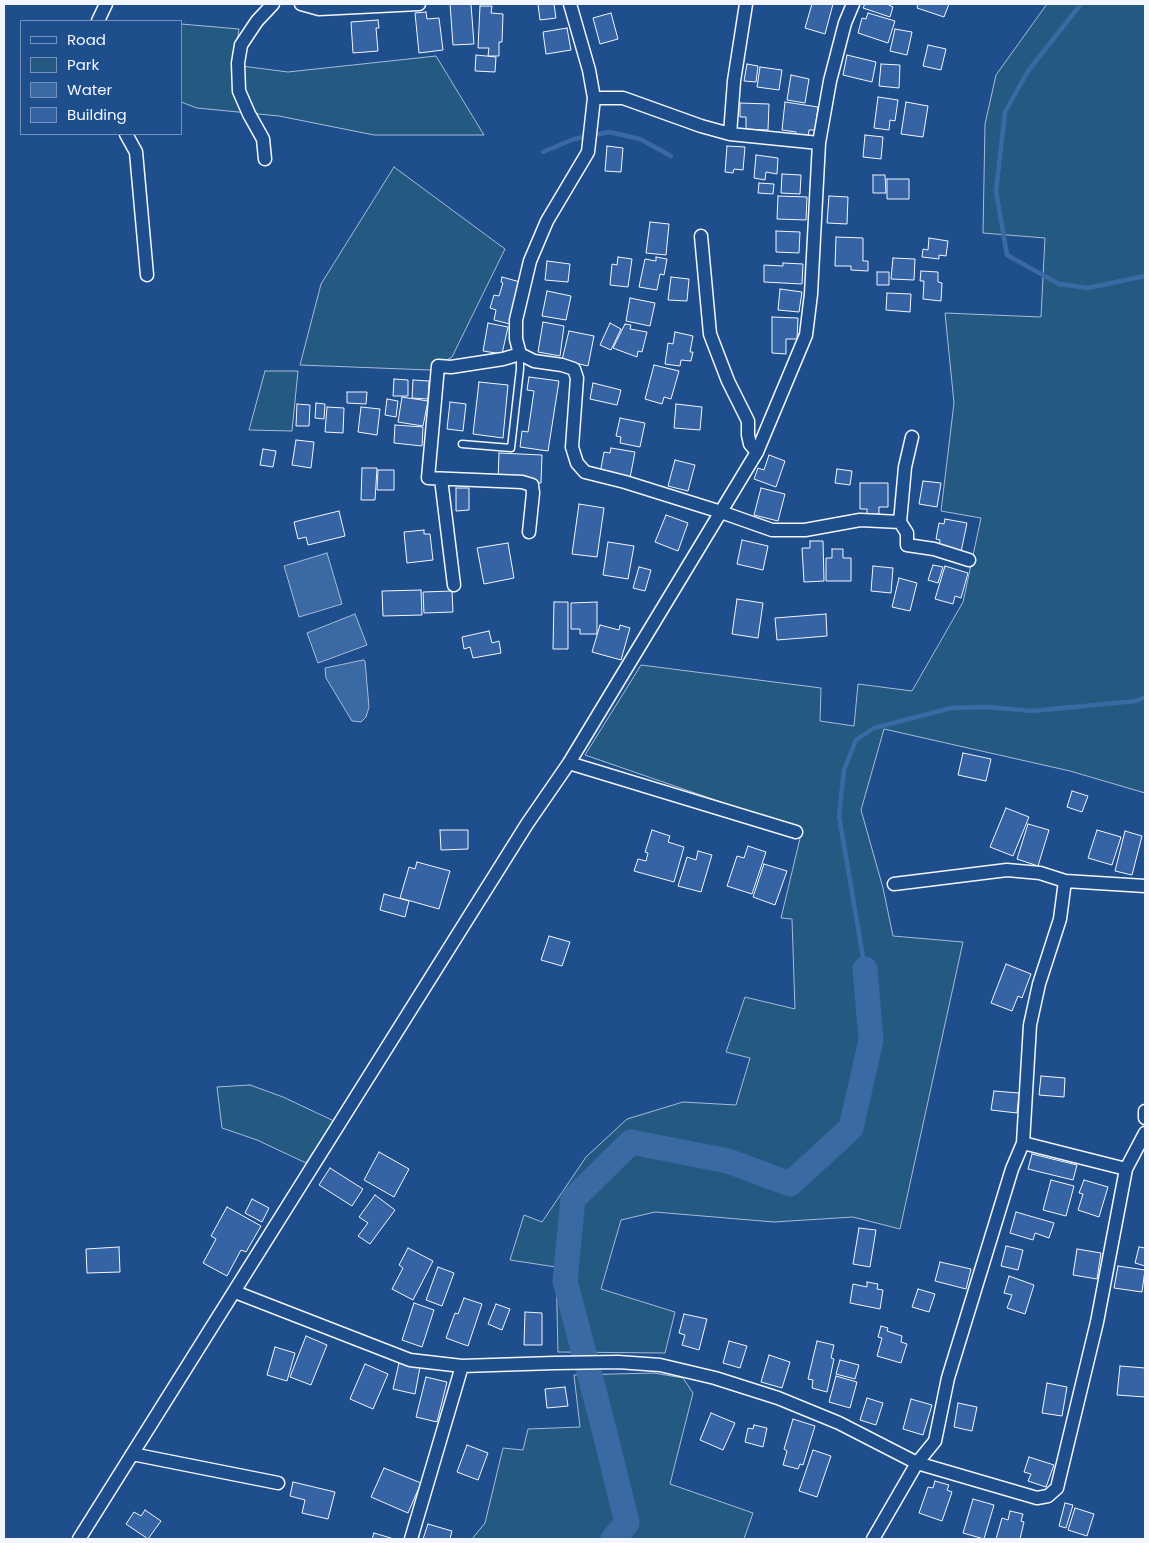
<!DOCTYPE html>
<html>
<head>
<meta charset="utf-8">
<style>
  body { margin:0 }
  #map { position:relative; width:1149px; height:1543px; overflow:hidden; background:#1f4e8c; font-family:Poppins,sans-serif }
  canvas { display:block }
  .frame { position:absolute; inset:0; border:5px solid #f2f6ff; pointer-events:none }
  .legend { position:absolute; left:20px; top:20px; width:162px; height:115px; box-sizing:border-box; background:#1f4e8c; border:1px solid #7391ba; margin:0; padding:6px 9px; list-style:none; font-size:15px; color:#f2f6ff }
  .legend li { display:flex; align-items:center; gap:10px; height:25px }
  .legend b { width:25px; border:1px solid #7391ba }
</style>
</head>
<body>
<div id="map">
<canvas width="1149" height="1543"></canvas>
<div class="frame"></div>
<ul class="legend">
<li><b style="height:6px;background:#1f4e8c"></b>Road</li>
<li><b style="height:14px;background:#245a82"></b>Park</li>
<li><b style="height:14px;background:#3b69a3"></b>Water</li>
<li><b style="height:14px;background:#3563a3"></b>Building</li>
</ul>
</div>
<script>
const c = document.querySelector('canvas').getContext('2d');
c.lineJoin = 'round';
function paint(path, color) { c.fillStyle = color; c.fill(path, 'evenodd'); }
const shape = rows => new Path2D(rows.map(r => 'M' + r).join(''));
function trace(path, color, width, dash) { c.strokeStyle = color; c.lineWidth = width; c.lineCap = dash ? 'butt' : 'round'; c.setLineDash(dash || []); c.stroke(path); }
const green = shape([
  [1047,4,1145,4,1145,793,1070,771,884,729,861,810,883,888,893,936,963,942,900,1229,853,1217,774,1222,655,1212,621,1220,601,1289,675,1312,665,1353,558,1352,556,1267,510,1260,524,1215,542,1222,586,1157,627,1119,683,1102,736,1105,750,1058,726,1052,745,997,795,1009,792,919,781,918,802,830,585,755,641,665,821,688,820,721,854,726,858,684,912,691,963,602,981,518,941,511,954,403,945,313,1041,317,1045,238,983,233,985,124,996,75,1047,4],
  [181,24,239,29,234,65,288,72,436,56,484,135,374,135,279,116,197,108,181,102,181,24],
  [394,167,505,249,452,357,430,370,300,365,321,284,394,167],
  [265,371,298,371,292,431,249,430,265,371],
  [250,1085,283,1097,334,1121,306,1163,257,1140,222,1128,217,1087,250,1085],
  [654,1373,683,1378,693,1393,670,1484,753,1513,744,1539,472,1539,485,1523,503,1448,523,1450,528,1429,580,1427,574,1375,654,1373]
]);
paint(green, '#245a82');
trace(green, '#a8bbd7', 1);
const water = shape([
  [327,553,342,604,299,617,284,566,327,553],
  [355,614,367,645,318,663,307,633,355,614],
  [363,660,365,661,369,707,366,717,361,722,352,721,326,678,325,668,363,660]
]);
paint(water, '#3b69a3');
trace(water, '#a8bbd7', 1);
trace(shape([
  [1081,4,1028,71,1005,112,996,191,1007,255,1059,284,1088,288,1145,276],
  [543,152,574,139,609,132,640,139,671,156],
  [865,969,839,816,844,770,856,740,874,728,951,708,987,707,1032,711,1136,701,1145,697]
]), '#3b69a3', 4.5);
trace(shape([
  [613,1539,627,1523,605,1433,565,1281,573,1199,631,1142,728,1161,790,1184,851,1128,871,1040,865,969]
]), '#3b69a3', 25);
const building = shape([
  [450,4,471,4,474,44,453,45,450,4],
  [538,4,554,4,556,18,540,20,538,4],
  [812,4,833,4,825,34,805,28,812,4],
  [865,4,887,4,893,7,890,17,863,8,865,4],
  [918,4,949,4,944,17,917,8,918,4],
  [480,6,492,6,491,13,503,14,502,42,499,42,499,56,488,56,489,48,478,48,480,6],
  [426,12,427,19,439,18,443,50,419,53,415,13,426,12],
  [611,13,618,39,600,44,593,18,611,13],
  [868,13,895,21,888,43,858,33,862,18,866,19,868,13],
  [378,20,379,28,376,28,378,51,353,53,351,22,378,20],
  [567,28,571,50,546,54,543,32,567,28],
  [895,29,912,32,907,55,890,51,895,29],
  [928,45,946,49,941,70,923,66,928,45],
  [476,55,496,57,495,72,475,71,476,55],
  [847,55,876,62,872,82,843,75,847,55],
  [747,64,758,66,756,82,744,81,747,64],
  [881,64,900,65,899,88,879,86,881,64],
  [760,67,782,70,779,90,757,87,760,67],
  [791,75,809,79,805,103,787,100,791,75],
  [878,97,898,100,895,121,890,120,889,130,874,128,878,97],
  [785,102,818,107,815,130,809,130,808,138,795,137,796,132,782,130,785,102],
  [906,102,928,106,923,137,901,134,906,102],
  [740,103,769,104,768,130,746,129,746,117,740,117,740,103],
  [865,135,883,137,881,159,863,157,865,135],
  [607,146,623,148,621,172,605,171,607,146],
  [727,146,745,147,743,170,734,169,733,173,725,172,727,146],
  [756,155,778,158,777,174,766,172,765,180,754,178,756,155],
  [782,174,801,175,800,194,781,193,782,174],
  [873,175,885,175,886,193,873,193,873,175],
  [887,179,909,179,909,199,887,199,887,179],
  [759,183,774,184,773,194,758,193,759,183],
  [778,196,807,197,806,220,777,219,778,196],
  [829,196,848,197,847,224,827,223,829,196],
  [650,222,669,224,666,255,646,253,650,222],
  [776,231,800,232,799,253,776,252,776,231],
  [836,237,863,238,863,261,868,261,868,271,851,270,851,266,835,266,836,237],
  [929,238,948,241,946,256,939,255,939,259,922,257,923,249,928,250,929,238],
  [618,257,632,259,628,287,610,285,612,264,617,265,618,257],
  [656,257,667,259,664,275,660,274,657,290,639,287,645,259,656,261,656,257],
  [893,258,915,259,914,280,891,279,893,258],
  [547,261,570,264,568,282,545,280,547,261],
  [783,263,803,264,802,284,764,282,764,265,783,266,783,263],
  [921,271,938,272,938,282,942,283,941,301,923,299,924,281,920,281,921,271],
  [877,272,889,272,889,285,877,285,877,272],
  [502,277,520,282,510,324,494,320,496,310,490,308,494,295,499,296,503,283,501,282,502,277],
  [671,277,689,279,687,301,668,300,671,277],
  [780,289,802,292,799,312,778,310,780,289],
  [547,291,571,296,566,320,542,316,547,291],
  [887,293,911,294,910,312,886,310,887,293],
  [630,298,655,303,650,326,626,321,630,298],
  [772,317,798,318,797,339,786,339,786,354,772,353,772,317],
  [543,322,564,326,560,356,538,352,543,322],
  [488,323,508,327,502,354,483,351,488,323],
  [610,323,621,329,611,350,600,345,610,323],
  [625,324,631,325,630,329,647,332,642,352,638,351,637,357,613,348,625,324],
  [569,331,594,336,588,366,562,360,569,331],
  [675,332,693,336,690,352,693,352,691,361,681,360,680,366,665,364,668,343,673,344,675,332],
  [654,365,679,371,671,399,664,397,662,404,645,399,654,365],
  [529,377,559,381,548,451,520,447,522,431,528,432,534,391,527,390,529,377],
  [394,379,408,380,408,396,393,396,394,379],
  [413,380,429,381,428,399,412,398,413,380],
  [479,382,508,385,503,438,473,434,479,382],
  [593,383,621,390,617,405,590,399,593,383],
  [347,392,367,392,366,404,347,403,347,392],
  [402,397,428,401,423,426,398,422,402,397],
  [387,399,398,401,396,417,385,415,387,399],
  [450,402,466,404,463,431,447,429,450,402],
  [316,403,325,404,324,419,315,418,316,403],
  [297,404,310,405,309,426,296,426,297,404],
  [676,404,702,407,700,430,674,428,676,404],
  [327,407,344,408,343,433,325,432,327,407],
  [361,407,380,409,377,435,358,432,361,407],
  [620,418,645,423,640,447,620,443,621,437,616,436,620,418],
  [395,425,423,427,422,446,394,443,395,425],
  [296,440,314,442,311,468,292,465,296,440],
  [611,448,635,452,630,478,600,473,604,452,610,453,611,448],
  [263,449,276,451,273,467,260,465,263,449],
  [499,453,542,455,541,483,498,481,499,453],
  [769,455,785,461,776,487,754,479,758,468,764,470,769,455],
  [675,460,695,465,688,491,668,486,675,460],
  [362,468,377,468,375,500,361,500,362,468],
  [837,469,852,471,850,485,835,483,837,469],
  [378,470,394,470,394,490,377,490,378,470],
  [923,481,941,483,937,507,919,504,923,481],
  [860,483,888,483,888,507,879,507,879,514,867,514,867,509,860,509,860,483],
  [456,488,469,488,469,510,456,511,456,488],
  [761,488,785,494,778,521,754,515,761,488],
  [579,504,604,508,597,557,572,554,579,504],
  [339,511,345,536,308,545,306,537,298,539,294,522,339,511],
  [666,515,688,523,678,551,655,542,666,515],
  [945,519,967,523,961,552,939,548,940,540,936,539,939,523,944,524,945,519],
  [424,530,424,534,430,534,433,560,407,563,404,532,424,530],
  [742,540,768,546,763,570,737,564,742,540],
  [810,541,823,541,824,581,804,582,802,548,810,548,810,541],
  [608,542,634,546,628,579,603,575,608,542],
  [508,543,514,578,484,584,477,548,508,543],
  [832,549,843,549,843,558,851,558,851,581,826,581,826,558,832,558,832,549],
  [933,565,943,567,938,583,928,580,933,565],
  [873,566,893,568,891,593,871,591,873,566],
  [945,566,968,573,961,598,955,596,953,604,935,599,945,566],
  [639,567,651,570,645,591,633,588,639,567],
  [899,578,917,583,910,611,892,607,899,578],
  [421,590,422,615,383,616,382,591,421,590],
  [452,591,453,612,424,613,423,592,452,591],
  [737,599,763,603,758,638,732,634,737,599],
  [554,602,568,602,568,649,553,649,554,602],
  [597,602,597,634,580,634,580,629,571,629,571,603,597,602],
  [826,614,827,636,777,640,775,618,826,614],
  [600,625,619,630,620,625,630,628,621,660,592,652,600,625],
  [489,631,492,643,499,641,501,653,473,658,470,647,464,649,462,637,489,631],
  [963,753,991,759,986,781,958,775,963,753],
  [1072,791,1088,796,1082,812,1067,807,1072,791],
  [1006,808,1029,817,1013,856,990,847,1006,808],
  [1028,824,1049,830,1038,866,1017,859,1028,824],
  [440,830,468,830,468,849,441,850,440,830],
  [652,830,670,836,668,842,684,847,674,882,634,871,638,859,646,861,648,853,645,852,652,830],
  [1097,830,1121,837,1112,865,1088,858,1097,830],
  [1125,831,1142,836,1132,875,1115,871,1125,831],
  [748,846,766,852,752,894,727,886,737,856,744,858,748,846],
  [698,851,712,855,701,892,678,886,687,857,696,860,698,851],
  [417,862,450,871,439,909,400,898,409,867,415,869,417,862],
  [764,864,787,871,775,905,753,897,764,864],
  [384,894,409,901,405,917,380,910,384,894],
  [549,936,570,942,562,966,541,960,549,936],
  [1006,964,1031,974,1022,998,1018,996,1012,1011,991,1003,1006,964],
  [1041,1076,1065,1078,1064,1097,1039,1095,1041,1076],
  [994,1091,1019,1093,1017,1113,991,1110,994,1091],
  [379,1152,409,1169,394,1197,364,1180,379,1152],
  [1032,1154,1077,1165,1073,1180,1028,1169,1032,1154],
  [330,1168,363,1189,352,1206,319,1185,330,1168],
  [1051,1180,1074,1186,1066,1216,1043,1210,1051,1180],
  [1084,1180,1108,1187,1099,1217,1078,1210,1083,1194,1079,1193,1084,1180],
  [375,1195,395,1210,370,1244,358,1236,368,1223,359,1217,375,1195],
  [252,1199,269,1208,262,1222,245,1213,252,1199],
  [227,1207,261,1226,246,1252,241,1250,227,1276,203,1263,216,1239,211,1236,227,1207],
  [1016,1212,1054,1223,1049,1238,1035,1233,1033,1240,1010,1233,1016,1212],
  [859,1228,876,1230,870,1267,853,1264,859,1228],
  [1006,1246,1023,1250,1018,1270,1001,1266,1006,1246],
  [119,1247,120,1272,87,1273,86,1249,119,1247],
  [1139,1247,1145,1248,1145,1266,1135,1263,1139,1247],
  [408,1248,433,1261,413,1300,392,1289,403,1268,399,1265,408,1248],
  [1077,1249,1101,1253,1097,1279,1073,1275,1077,1249],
  [940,1262,971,1269,966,1289,935,1281,940,1262],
  [1118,1266,1145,1270,1142,1292,1114,1288,1118,1266],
  [438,1267,454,1273,442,1306,426,1300,438,1267],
  [1009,1276,1034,1285,1025,1314,1007,1308,1012,1295,1004,1293,1009,1276],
  [867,1282,878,1284,877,1289,883,1290,880,1309,850,1303,853,1284,867,1287,867,1282],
  [918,1289,935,1294,929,1312,912,1307,918,1289],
  [464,1298,482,1304,468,1346,446,1338,455,1313,458,1314,464,1298],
  [414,1303,434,1310,422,1347,402,1340,414,1303],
  [496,1304,510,1309,502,1330,488,1324,496,1304],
  [525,1312,542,1313,542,1345,524,1345,525,1312],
  [684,1314,707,1319,699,1350,682,1345,685,1335,679,1333,684,1314],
  [881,1326,888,1328,887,1331,902,1336,901,1342,907,1344,901,1363,877,1356,882,1338,878,1337,881,1326],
  [306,1336,327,1345,311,1385,290,1377,306,1336],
  [729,1341,747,1346,740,1368,723,1363,729,1341],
  [817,1341,834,1345,831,1358,834,1359,827,1392,812,1388,813,1380,808,1379,817,1341],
  [275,1347,295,1353,287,1381,267,1375,275,1347],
  [769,1355,790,1362,782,1388,761,1382,769,1355],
  [840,1360,859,1365,855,1379,836,1374,840,1360],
  [399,1363,420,1367,415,1394,393,1389,399,1363],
  [365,1364,388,1374,373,1409,350,1399,365,1364],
  [1120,1366,1145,1368,1145,1397,1117,1395,1120,1366],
  [836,1376,857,1382,850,1408,829,1402,836,1376],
  [426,1377,447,1382,437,1422,416,1417,426,1377],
  [1047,1383,1067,1387,1062,1416,1042,1413,1047,1383],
  [565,1387,568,1406,547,1408,545,1389,565,1387],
  [867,1398,883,1403,876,1425,860,1420,867,1398],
  [911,1399,932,1405,923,1435,903,1429,911,1399],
  [958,1403,977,1407,972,1431,954,1427,958,1403],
  [711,1413,735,1423,723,1450,700,1440,711,1413],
  [793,1419,815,1426,803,1465,800,1464,798,1469,783,1465,787,1451,784,1449,793,1419],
  [754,1425,767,1428,763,1447,745,1442,748,1428,753,1429,754,1425],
  [467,1445,488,1453,478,1480,457,1472,467,1445],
  [813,1450,831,1456,817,1497,799,1491,813,1450],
  [1029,1457,1054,1465,1046,1487,1028,1481,1031,1474,1024,1472,1029,1457],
  [384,1468,421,1483,408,1513,371,1497,384,1468],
  [935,1481,949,1485,947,1490,952,1492,942,1521,919,1513,928,1487,933,1488,935,1481],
  [293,1482,335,1492,328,1519,302,1513,305,1500,290,1496,293,1482],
  [973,1499,994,1505,984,1539,963,1533,973,1499],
  [1065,1503,1073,1505,1066,1528,1059,1526,1065,1503],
  [1075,1508,1094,1514,1087,1536,1068,1530,1075,1508],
  [145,1510,161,1521,148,1539,126,1524,134,1512,141,1516,145,1510],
  [1010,1511,1023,1514,1021,1521,1024,1522,1020,1539,996,1539,1002,1518,1008,1520,1010,1511],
  [428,1524,452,1531,450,1539,423,1539,428,1524],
  [374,1533,394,1539,372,1539,374,1533]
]);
paint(building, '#3563a3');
trace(building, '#f2f6ff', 1);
const lane = shape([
  [462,444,511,448,520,369,520,354]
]);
const street = shape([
  [301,4,319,9,419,4],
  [98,21,106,4],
  [594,98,623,98,701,126,730,134,819,143],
  [126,134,136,152,147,275],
  [730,134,734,81,746,4],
  [265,159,263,139,249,114,239,91,238,63,241,45,257,21,273,4],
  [701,236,710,334,728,381,748,421,748,435,750,444,757,452],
  [520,354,516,339,516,320,530,261,547,221,588,152,594,98,589,70,570,4],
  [912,437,905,467,900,522,907,533,907,545,934,549,969,560],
  [441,479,454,585],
  [529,532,533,493,532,485,522,482,428,478,438,366,451,367,503,359,520,354,534,361,562,365,574,369,577,378,572,447,577,463,585,472,625,482,721,512,772,530,805,530,860,520,900,522],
  [569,763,796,832],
  [894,884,1007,870,1040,873,1065,881,1145,886],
  [1145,1111,1145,1118],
  [1023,1143,1126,1169],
  [235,1292,410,1360,462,1366,554,1363,618,1362,660,1365,715,1378,778,1398,839,1423,917,1463,1037,1498,1048,1496,1057,1488,1097,1322,1126,1169,1145,1133],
  [132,1454,278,1483],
  [79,1539,527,824,569,763,757,452,806,335,811,294,819,143,830,81,845,23,853,4],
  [411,1539,462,1366],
  [873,1539,917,1463,935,1441,948,1378,1012,1169,1023,1143,1030,1025,1039,984,1060,919,1065,881]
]);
trace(lane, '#f2f6ff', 9);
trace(street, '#f2f6ff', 15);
trace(lane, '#1f4e8c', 6);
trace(street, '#1f4e8c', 12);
</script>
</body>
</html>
